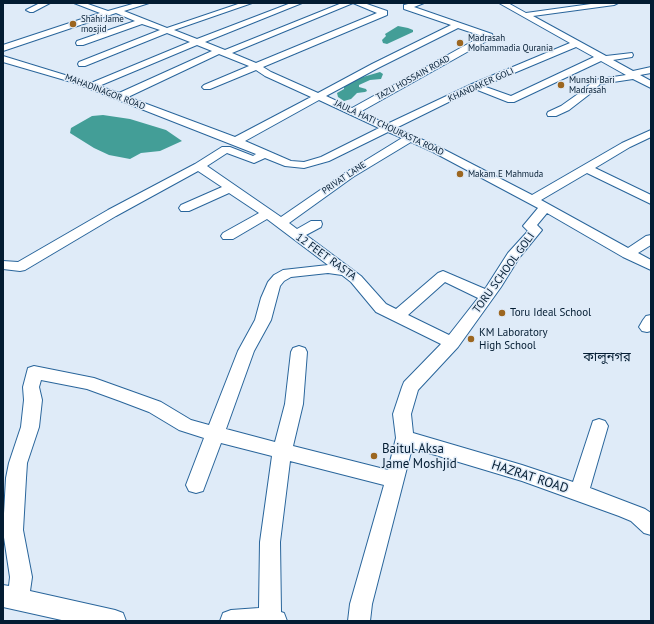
<!DOCTYPE html>
<html>
<head>
<meta charset="utf-8">
<style>
  body { margin:0 }
  #map { position:relative; width:654px; height:624px; overflow:hidden; background:#dfebf8; font-family:"PT Sans",sans-serif }
  canvas { display:block }
  .frame { position:absolute; inset:0; border:4px solid #031c32; pointer-events:none }
</style>
</head>
<body>
<div id="map">
<canvas width="654" height="624"></canvas>
<div class="frame"></div>
</div>
<script>
const c = document.querySelector('canvas').getContext('2d');
c.lineJoin = 'round';
function paint(path, color) { c.fillStyle = color; c.fill(path, 'evenodd'); }
const shape = rows => new Path2D(rows.map(r => 'M' + r).join(''));
function trace(path, color, width, dash) { c.strokeStyle = color; c.lineWidth = width; c.lineCap = dash ? 'butt' : 'round'; c.setLineDash(dash || []); c.stroke(path); }
function write(font, color, halo, rows, align = 'center') {
  c.font = font + ' "PT Sans","Noto Sans Bengali",sans-serif'; c.lineWidth = 3; c.setLineDash([]); c.textBaseline = 'middle'; c.strokeStyle = halo; c.fillStyle = color; for (const [text, x, y, turn = 0] of rows) {
    c.save(); c.translate(x, y); c.rotate((+turn || 0) * Math.PI / 180); c.textAlign = isNaN(turn) ? turn : align; if (halo) c.strokeText(text, 0, 0); c.fillText(text, 0, 0); c.restore();
  }
}
paint(shape([
  [398,26,408,28,413,30,413,32,387,44,383,43,382,40,386,36,385,34],
  [380,72,383,74,381,79,370,80,359,85,359,87,366,89,367,91,365,92,357,93,351,99,344,101,338,97,337,93,344,89,344,85,356,79],
  [103,115,130,119,166,130,182,141,160,151,141,153,130,159,109,155,94,148,70,133,71,128,92,116]
]), '#439e97');
const minor = shape([
  [40,3,50,3,33,12,30,12,26,10,40,3],
  [74,3,85,3,108,11,136,3,149,3,124,11,167,28,241,3,252,3,174,30,197,39,291,3,302,3,205,42,225,50,342,3,353,3,232,53,256,63,377,13,353,3,364,3,387,11,387,15,263,67,271,72,318,93,372,64,451,25,404,9,404,5,412,3,424,3,414,7,492,34,493,36,492,38,360,112,387,124,472,84,570,43,499,3,508,3,526,13,598,3,618,3,614,5,533,16,606,56,632,53,633,55,632,57,613,60,633,71,651,67,651,73,640,75,651,81,651,88,633,79,600,84,591,93,569,110,556,116,548,116,547,114,548,112,561,106,585,89,594,80,626,75,601,61,514,102,508,102,475,89,396,128,441,148,532,195,622,143,651,130,651,137,630,147,595,168,651,195,651,204,587,173,541,200,628,248,646,236,651,235,651,245,638,253,651,260,651,270,623,257,547,213,537,225,542,230,519,258,501,287,458,347,418,390,411,414,413,433,522,465,573,482,593,421,599,419,605,421,608,426,590,488,645,509,651,513,651,535,644,533,631,521,619,516,522,481,412,448,372,604,370,621,348,621,350,604,384,485,290,461,280,542,281,612,284,613,287,621,220,621,223,613,231,610,259,608,260,542,272,456,221,443,203,491,196,493,189,491,186,485,204,438,179,430,149,412,120,401,87,389,41,380,39,387,42,400,39,427,27,463,26,478,23,530,32,577,30,591,115,610,123,613,126,621,66,621,3,607,3,585,9,586,10,577,3,531,6,478,9,463,21,427,24,400,23,387,28,368,34,366,94,378,161,402,191,420,209,425,238,351,255,320,261,298,268,282,274,275,283,270,328,265,267,219,233,239,223,239,221,236,223,233,259,213,229,193,189,211,181,211,179,208,181,205,222,187,198,171,116,216,25,270,20,271,3,269,3,261,18,262,108,210,195,164,222,147,230,147,253,156,256,154,75,83,3,62,3,56,91,83,190,42,167,33,85,66,79,66,78,64,79,62,160,30,142,24,83,45,77,45,76,43,77,41,135,21,116,13,3,51,3,45,100,13,74,3],
  [458,28,482,36,352,108,326,96,378,68,458,28],
  [197,45,212,51,119,93,99,86,197,45],
  [576,47,594,57,511,96,483,86,576,47],
  [219,54,249,66,204,85,202,87,204,89,210,89,256,70,265,76,311,97,235,137,128,97,219,54],
  [319,100,379,128,321,157,304,162,291,161,245,141,319,100],
  [388,132,402,138,345,173,281,217,207,166,227,153,254,163,265,158,285,166,304,168,329,161,388,132],
  [411,142,433,152,538,208,523,226,528,231,508,253,485,289,443,271,438,273,396,309,386,304,361,276,306,235,321,227,322,224,321,221,311,221,297,229,289,223,353,177,411,142],
  [328,273,342,275,351,282,376,312,441,344,404,382,402,387,393,414,396,438,388,470,293,446,303,404,307,352,305,348,299,346,293,348,291,352,285,404,275,442,226,429,254,351,271,320,280,286,284,281,291,277,328,273],
  [445,282,478,298,449,335,408,315,445,282],
  [651,315,651,331,647,332,642,331,639,327,643,320,646,316,651,315]
]);
trace(minor, '#29659b', 2);
paint(minor, '#fff');
for (const [x, y, r, color] of [
  [73,24,4,"#9c6620"],
  [460,43,4,"#9c6620"],
  [561,85,4,"#9c6620"],
  [460,174,4,"#9c6620"],
  [502,313,4,"#9c6620"],
  [471,339,4,"#9c6620"],
  [374,456,4,"#9c6620"]
]) { const dot = new Path2D(); dot.arc(x, y, r, 0, 2 * Math.PI); c.fillStyle = color; c.fill(dot); trace(dot, '#dfebf8', 1.5); }
write('9px', '#031c32', '#dfebf8', [
  ["Shahi Jame",81,19],
  ["mosjid",81,29],
  ["Madrasah",468,38],
  ["Mohammadia Qurania",468,48],
  ["Munshi Bari",569,80],
  ["Madrasah",569,90],
  ["Makam E Mahmuda",468,174]
], 'left');
write('9px', '#031c32', '#dfebf8', [
  ["TAZU HOSSAIN ROAD",413,78,-29],
  ["KHANDAKER GOLI",481,85,-24],
  ["MAHADINAGOR ROAD",105,92,21],
  ["JAULA HATI CHOURASTA ROAD",389,128,25],
  ["PRIVAT LANE",344,178,-34]
]);
write('11px', '#031c32', '#dfebf8', [
  ["12 FEET RASTA",326,257,36],
  ["TORU SCHOOL GOLI",504,273,-54]
]);
write('11px', '#031c32', '#dfebf8', [
  ["Toru Ideal School",510,313],
  ["KM Laboratory",479,333],
  ["High School",479,346]
], 'left');
write('13px', '#031c32', '#dfebf8', [
  ["কালুনগর",607,357]
]);
write('13px', '#031c32', '#dfebf8', [
  ["Baitul Aksa",382,449],
  ["Jame Moshjid",382,464]
], 'left');
write('13px', '#031c32', '#dfebf8', [
  ["HAZRAT ROAD",530,477,18]
]);
</script>
</body>
</html>
